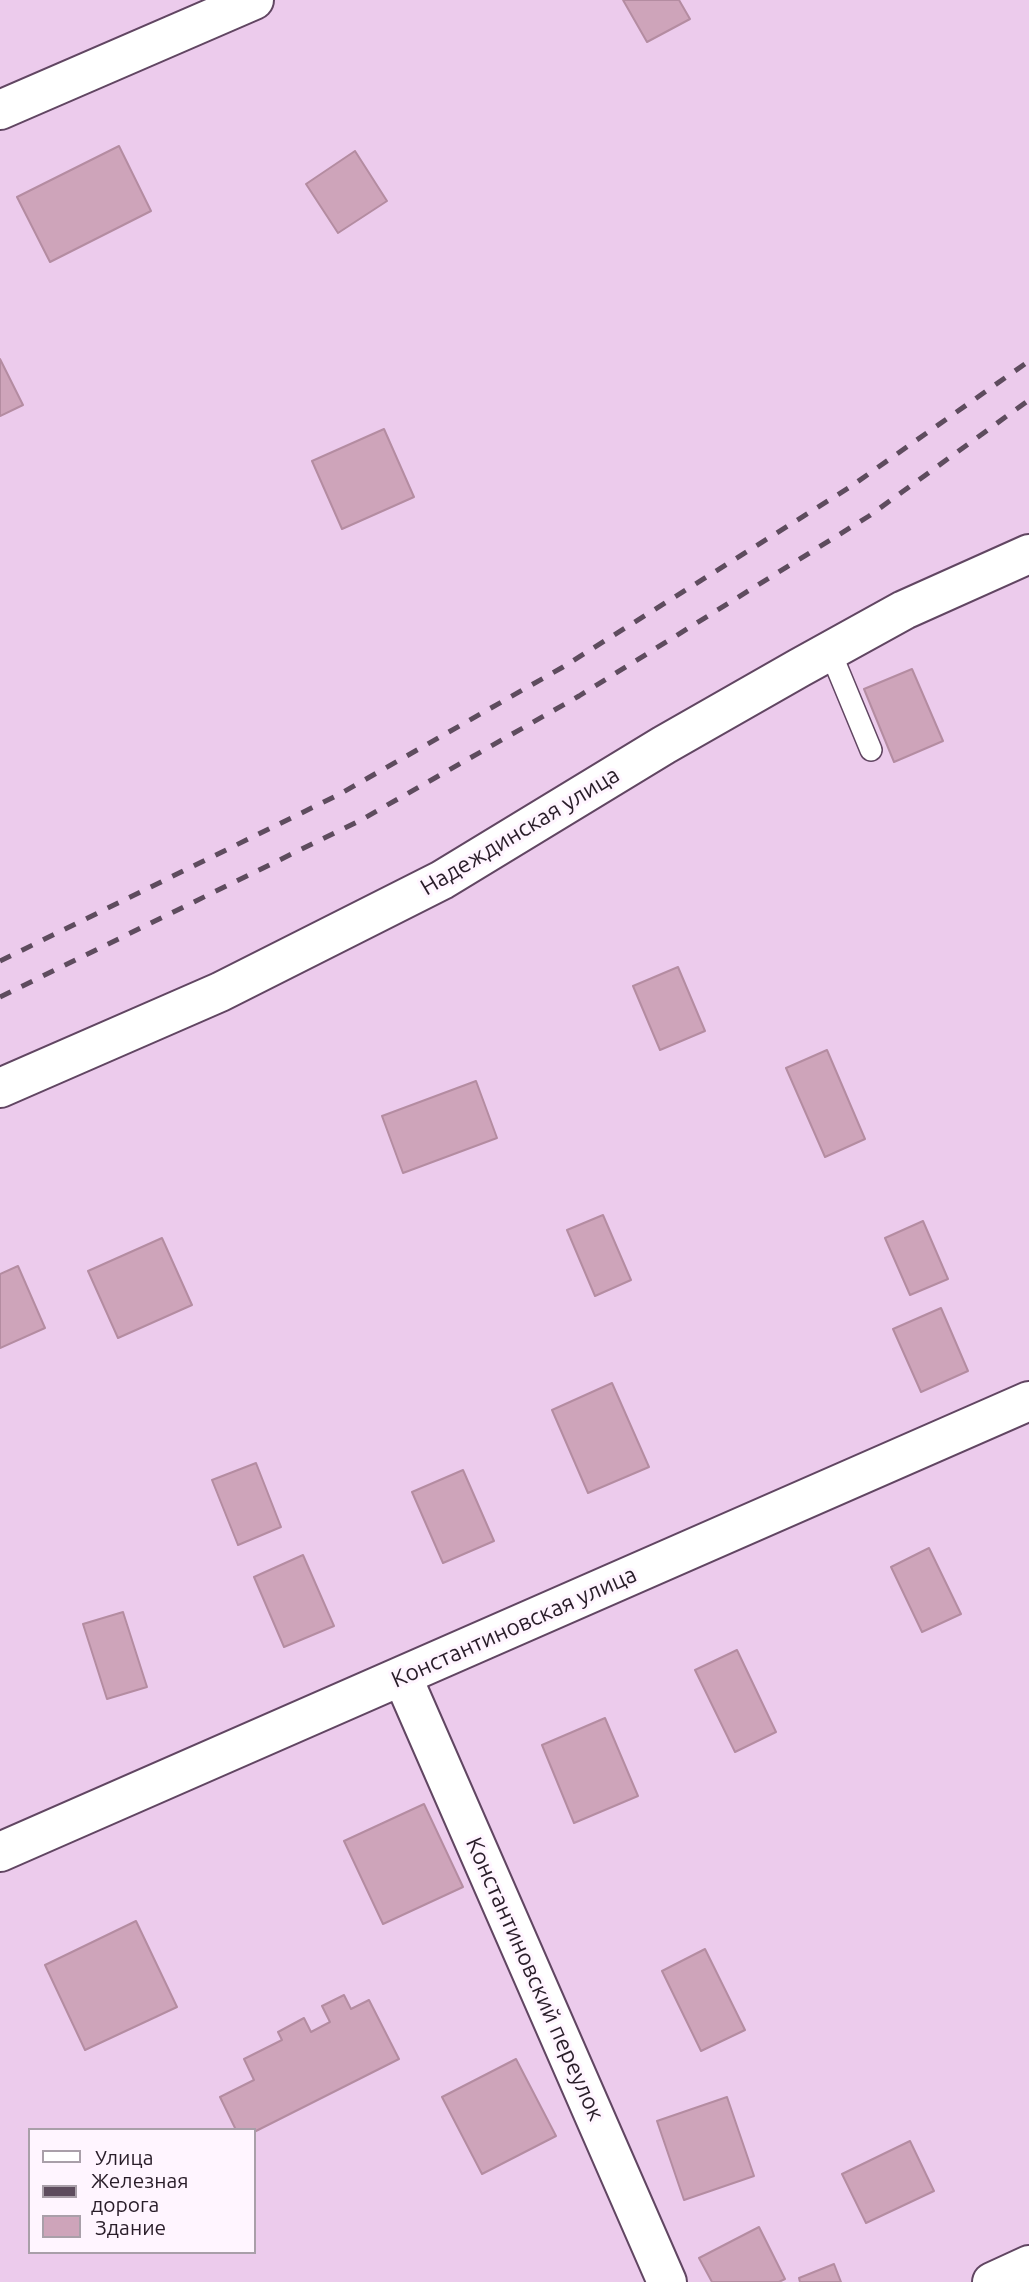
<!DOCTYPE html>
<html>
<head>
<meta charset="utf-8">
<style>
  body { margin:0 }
  #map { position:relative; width:1029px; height:2282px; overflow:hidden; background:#eccbec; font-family:Ubuntu,sans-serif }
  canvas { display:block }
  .legend { position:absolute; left:28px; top:2128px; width:228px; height:126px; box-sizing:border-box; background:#fff5ff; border:2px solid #a99fa9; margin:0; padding:9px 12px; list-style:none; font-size:21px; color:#291d29 }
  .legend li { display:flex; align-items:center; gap:14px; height:35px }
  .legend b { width:35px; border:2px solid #a99fa9 }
</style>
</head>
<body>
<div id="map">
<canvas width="1029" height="2282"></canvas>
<ul class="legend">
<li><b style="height:9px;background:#fff"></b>Улица</li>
<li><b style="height:9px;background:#5e4c5e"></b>Железная дорога</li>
<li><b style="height:19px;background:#cea4ba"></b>Здание</li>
</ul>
</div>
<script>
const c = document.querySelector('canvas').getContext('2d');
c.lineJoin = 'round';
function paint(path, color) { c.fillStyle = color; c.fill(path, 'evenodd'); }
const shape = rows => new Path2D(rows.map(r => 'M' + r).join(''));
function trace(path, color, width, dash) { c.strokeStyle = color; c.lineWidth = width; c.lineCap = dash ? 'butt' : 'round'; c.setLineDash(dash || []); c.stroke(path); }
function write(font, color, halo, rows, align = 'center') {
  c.font = font + ' Ubuntu,sans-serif'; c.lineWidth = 6; c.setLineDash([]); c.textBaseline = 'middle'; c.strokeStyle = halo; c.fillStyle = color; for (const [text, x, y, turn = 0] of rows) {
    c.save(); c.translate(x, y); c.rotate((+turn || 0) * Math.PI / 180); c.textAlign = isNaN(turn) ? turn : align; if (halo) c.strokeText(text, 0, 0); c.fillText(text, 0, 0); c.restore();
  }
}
const building = shape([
  [623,0,679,0,690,19,647,42,623,0],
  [119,146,151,211,50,262,17,197,119,146],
  [355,151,387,201,338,233,306,184,355,151],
  [0,359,23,405,0,416,0,359],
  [384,429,414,497,342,529,312,461,384,429],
  [912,669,943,741,894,762,864,689,912,669],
  [678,967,705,1031,660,1050,633,986,678,967],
  [827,1050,865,1139,825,1157,786,1068,827,1050],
  [476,1081,497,1138,403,1173,382,1116,476,1081],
  [603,1215,631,1280,595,1296,567,1230,603,1215],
  [923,1221,948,1279,910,1295,885,1238,923,1221],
  [162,1238,192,1305,118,1338,88,1271,162,1238],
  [18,1266,45,1328,0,1348,0,1274,18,1266],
  [941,1308,968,1371,921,1392,893,1329,941,1308],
  [612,1383,649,1467,588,1493,552,1410,612,1383],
  [256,1463,281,1527,238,1545,212,1480,256,1463],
  [463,1470,494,1541,443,1563,412,1492,463,1470],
  [929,1548,961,1614,922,1632,891,1567,929,1548],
  [303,1555,334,1626,284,1647,254,1577,303,1555],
  [123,1612,147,1687,107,1699,83,1624,123,1612],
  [737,1650,776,1732,735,1752,695,1670,737,1650],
  [605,1718,638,1796,574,1823,542,1745,605,1718],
  [424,1804,463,1887,383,1924,344,1841,424,1804],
  [136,1921,177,2007,85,2050,45,1965,136,1921],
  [705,1949,745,2030,701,2051,662,1971,705,1949],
  [344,1995,351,2009,369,2000,399,2059,254,2132,254,2130,236,2130,220,2097,254,2080,244,2059,282,2040,278,2032,304,2018,311,2032,330,2022,322,2006,344,1995],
  [516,2059,556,2136,482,2174,442,2097,516,2059],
  [727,2097,754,2176,684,2200,657,2121,727,2097],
  [910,2141,934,2191,866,2223,842,2174,910,2141],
  [759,2227,785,2279,779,2282,712,2282,699,2258,759,2227],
  [834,2264,841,2282,800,2282,799,2278,834,2264]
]);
paint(building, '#cea4ba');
trace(building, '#b48ca1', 2);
const service = shape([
  [830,651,871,750]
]);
const minor = shape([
  [0,110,254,0],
  [0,1088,220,992,442,880,664,745,799,668,904,610,1029,554],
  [402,1676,667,2282],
  [0,1852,1029,1401],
  [992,2282,1029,2265]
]);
trace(service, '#614662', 24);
trace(minor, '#614662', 42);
trace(service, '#fff', 21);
trace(minor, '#fff', 38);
trace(shape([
  [0,961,338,795,563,667,850,487,1029,361],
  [0,997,361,820,579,696,869,516,1029,400]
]), '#5e4c5e', 5, [12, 12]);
write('23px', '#291d29', '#fff5ff', [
  ["Надеждинская улица",520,831,-31],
  ["Константиновская улица",514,1627,-24],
  ["Константиновский переулок",535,1979,66]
]);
</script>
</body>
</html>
